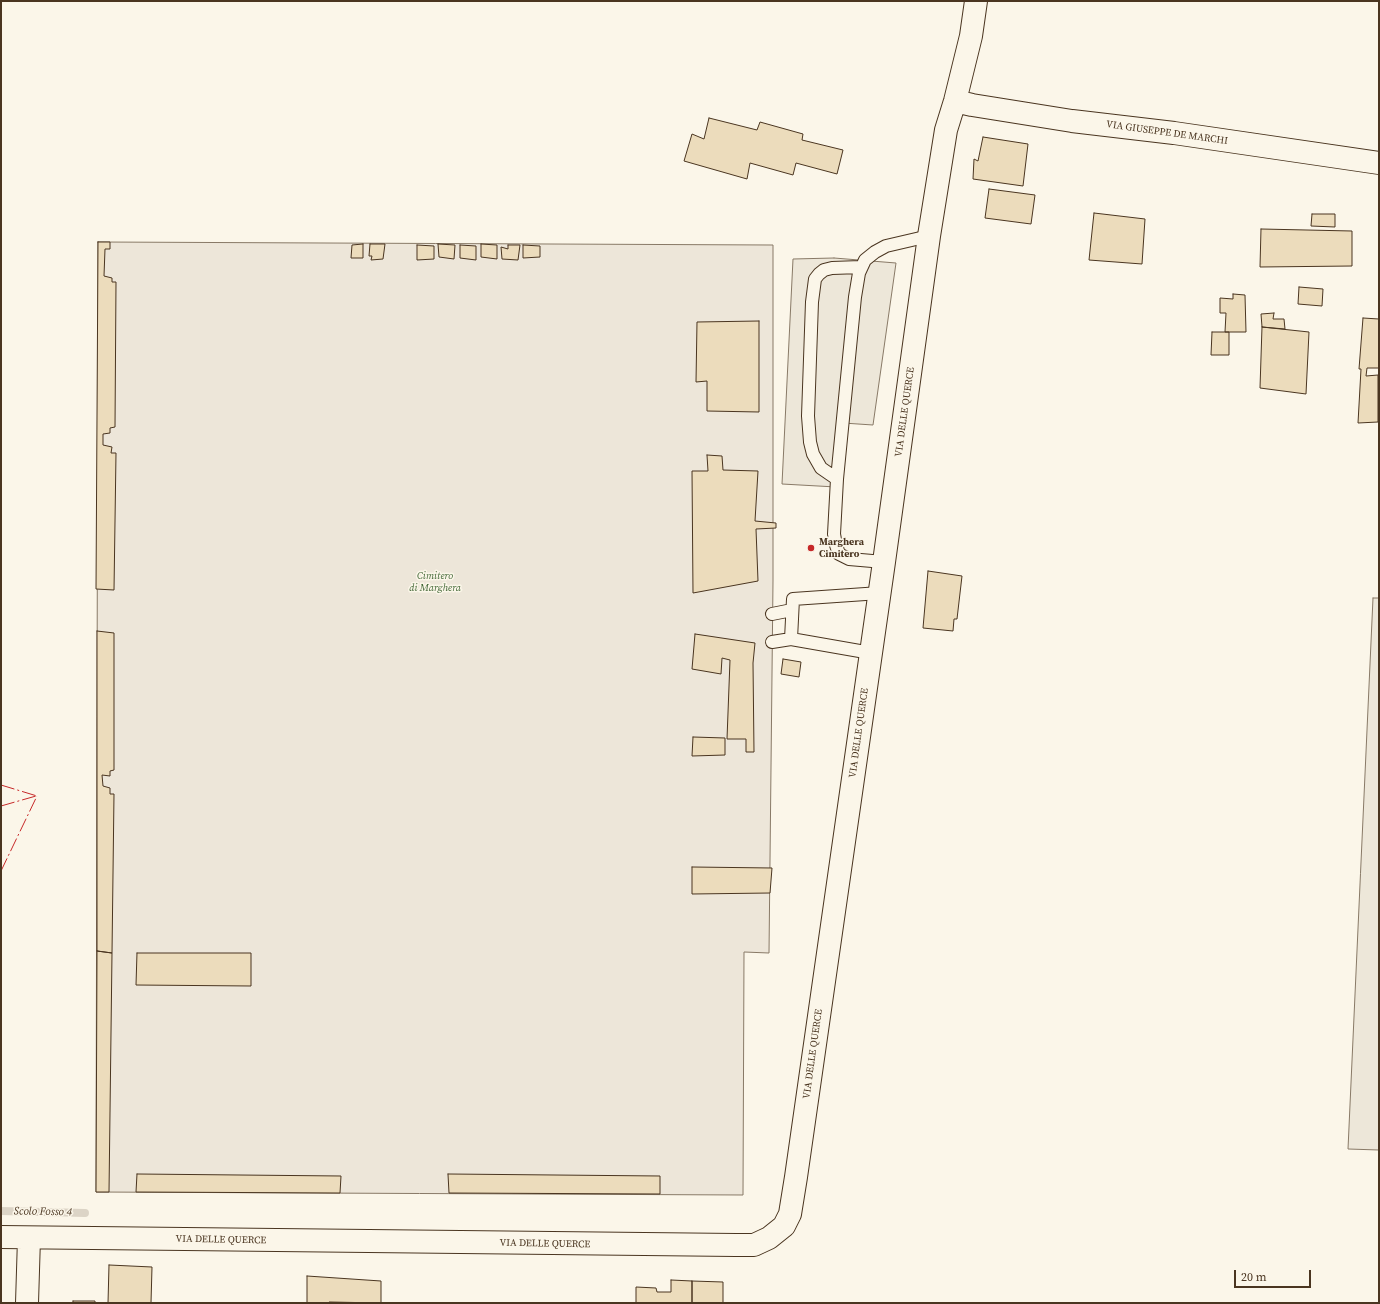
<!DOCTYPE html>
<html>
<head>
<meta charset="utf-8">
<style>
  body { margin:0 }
  #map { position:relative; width:1380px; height:1304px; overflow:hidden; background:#fbf6e9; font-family:"Source Serif 4",serif }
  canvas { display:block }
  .frame { position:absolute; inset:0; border:2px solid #4a3520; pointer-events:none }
  .scale { position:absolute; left:1234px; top:1270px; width:77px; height:18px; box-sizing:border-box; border:2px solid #4a3520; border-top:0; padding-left:5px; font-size:12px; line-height:14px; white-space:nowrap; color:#4a3520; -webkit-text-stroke:3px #fbf6e9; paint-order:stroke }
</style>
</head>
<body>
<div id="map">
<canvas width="1380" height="1304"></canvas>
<div class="frame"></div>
<div class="scale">20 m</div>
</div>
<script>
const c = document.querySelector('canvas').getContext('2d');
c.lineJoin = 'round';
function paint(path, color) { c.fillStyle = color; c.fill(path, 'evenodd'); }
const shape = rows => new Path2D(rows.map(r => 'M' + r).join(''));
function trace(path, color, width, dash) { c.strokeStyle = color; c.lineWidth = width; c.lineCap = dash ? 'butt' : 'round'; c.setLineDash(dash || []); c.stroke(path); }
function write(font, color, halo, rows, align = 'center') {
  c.font = font + ' "Source Serif 4",serif'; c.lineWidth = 3; c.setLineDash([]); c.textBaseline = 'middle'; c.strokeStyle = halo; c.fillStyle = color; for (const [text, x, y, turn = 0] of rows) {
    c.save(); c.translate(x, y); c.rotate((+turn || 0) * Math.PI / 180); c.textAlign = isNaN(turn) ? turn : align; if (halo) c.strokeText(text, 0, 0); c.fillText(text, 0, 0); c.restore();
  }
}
const green = shape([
  [98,242,773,245,773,581,769,953,744,952,743,1195,96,1192,98,242]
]);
paint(green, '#ede6d9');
trace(green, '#887966', 1);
const parking = shape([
  [834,258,896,263,873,425,843,423,836,487,782,484,793,259,834,258],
  [1373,598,1379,598,1379,1150,1348,1149,1373,598]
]);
paint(parking, '#ede7d9');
trace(parking, '#887966', 1);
trace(shape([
  [1,1211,85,1213]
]), '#dcd4c6', 8);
const building = shape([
  [709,118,757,130,760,122,803,134,802,140,843,150,837,174,796,163,793,175,750,163,747,179,684,161,692,134,704,139,709,118],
  [983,137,1028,144,1023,186,973,179,974,159,978,161,983,137],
  [989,189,1035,195,1031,224,985,218,989,189],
  [1094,213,1145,219,1142,264,1089,260,1094,213],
  [1312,214,1335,214,1335,227,1311,226,1312,214],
  [1261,229,1352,231,1352,266,1260,267,1261,229],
  [98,242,110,242,110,249,105,249,104,276,112,278,112,282,116,282,115,427,110,428,110,433,103,434,103,445,112,447,111,453,116,453,114,590,96,589,98,242],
  [363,244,363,258,351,258,352,245,363,244],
  [370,244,385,244,383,259,371,260,372,256,369,256,370,244],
  [438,244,455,245,454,259,439,257,438,244],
  [481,244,497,245,497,259,481,257,481,244],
  [417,245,434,246,434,259,417,260,417,245],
  [460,245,476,246,476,260,460,258,460,245],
  [508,245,520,245,518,260,502,259,501,247,508,249,508,245],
  [523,245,540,246,540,257,523,258,523,245],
  [1299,287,1323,289,1322,306,1298,304,1299,287],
  [1233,294,1245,295,1246,332,1225,332,1226,313,1220,313,1220,298,1233,299,1233,294],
  [1274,313,1273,319,1284,319,1285,329,1262,327,1261,314,1274,313],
  [1363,318,1379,319,1379,368,1367,368,1366,376,1378,375,1378,422,1358,423,1361,369,1359,369,1363,318],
  [759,321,759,412,707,411,707,381,696,382,697,322,759,321],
  [1262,327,1309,332,1306,394,1260,388,1262,327],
  [1212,332,1229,332,1229,355,1211,355,1212,332],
  [707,455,722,456,723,470,758,471,755,521,776,523,776,528,756,529,758,581,693,593,692,471,708,471,707,455],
  [928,571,962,576,957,619,954,619,953,631,923,628,928,571],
  [97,631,114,633,114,770,110,771,110,776,102,775,103,786,110,788,110,794,114,794,112,953,97,951,97,631],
  [695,634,755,643,753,663,754,752,746,752,746,739,727,739,730,660,722,658,721,674,692,669,695,634],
  [783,659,801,662,799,677,781,674,783,659],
  [693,737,725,738,725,755,692,756,693,737],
  [692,867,772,868,770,893,692,894,692,867],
  [97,951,112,953,109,1192,96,1192,97,951],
  [137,953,251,953,251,986,136,985,137,953],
  [137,1174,341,1176,340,1193,136,1192,137,1174],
  [448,1174,660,1176,660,1194,449,1193,448,1174],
  [109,1265,152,1267,151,1303,108,1303,109,1265],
  [307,1276,381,1281,381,1303,329,1302,329,1303,307,1303,307,1276],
  [671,1280,692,1281,692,1303,636,1303,636,1287,656,1288,657,1292,671,1292,671,1280],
  [692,1281,723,1282,723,1303,692,1303,692,1281],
  [73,1301,95,1301,95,1303,73,1303,73,1301]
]);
paint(building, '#ecdcbc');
trace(building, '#4a3520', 1);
const service = shape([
  [837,479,821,468,813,454,810,442,808,416,812,302,815,279,819,274,824,270,832,268,861,267],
  [884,562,849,559,839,554,836,545,834,534,837,479,855,297,859,273,865,260,875,252,886,246,929,236],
  [772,614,792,610],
  [772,642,791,639],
  [871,653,791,639,793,599,880,593]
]);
const minor = shape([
  [955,101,972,105,1072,121,1174,133,1379,163],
  [1,1237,736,1245,754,1245,769,1238,784,1226,790,1214,796,1177,884,562,929,236,946,130,955,101,971,36,976,1],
  [27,1303,29,1238]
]);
trace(service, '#4a3520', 14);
trace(minor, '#4a3520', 24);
trace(service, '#fbf6e9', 12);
trace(minor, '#fbf6e9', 22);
trace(shape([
  [1,785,37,796],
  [1,806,36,796],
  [1,871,37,796]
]), '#c62828', 1, [14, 3, 2, 3]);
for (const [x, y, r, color] of [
  [811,548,4,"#c62828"]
]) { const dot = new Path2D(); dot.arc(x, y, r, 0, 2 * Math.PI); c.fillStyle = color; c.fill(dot); trace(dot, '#fbf6e9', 1.5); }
write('10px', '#4a3520', '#fbf6e9', [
  ["VIA GIUSEPPE DE MARCHI",1167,133,8],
  ["VIA DELLE QUERCE",905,412,-82],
  ["VIA DELLE QUERCE",859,733,-82],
  ["VIA DELLE QUERCE",813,1054,-82],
  ["VIA DELLE QUERCE",221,1240,1],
  ["VIA DELLE QUERCE",545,1244,1]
]);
write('bold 10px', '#4a3520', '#fbf6e9', [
  ["Marghera",819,542],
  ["Cimitero",819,554]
], 'left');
write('italic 10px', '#436837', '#fbf6e9', [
  ["Cimitero",435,576],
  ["di Marghera",435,588]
]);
write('italic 11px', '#4a3520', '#fbf6e9', [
  ["Scolo Fosso 4",43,1212,1]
]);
</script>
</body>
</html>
